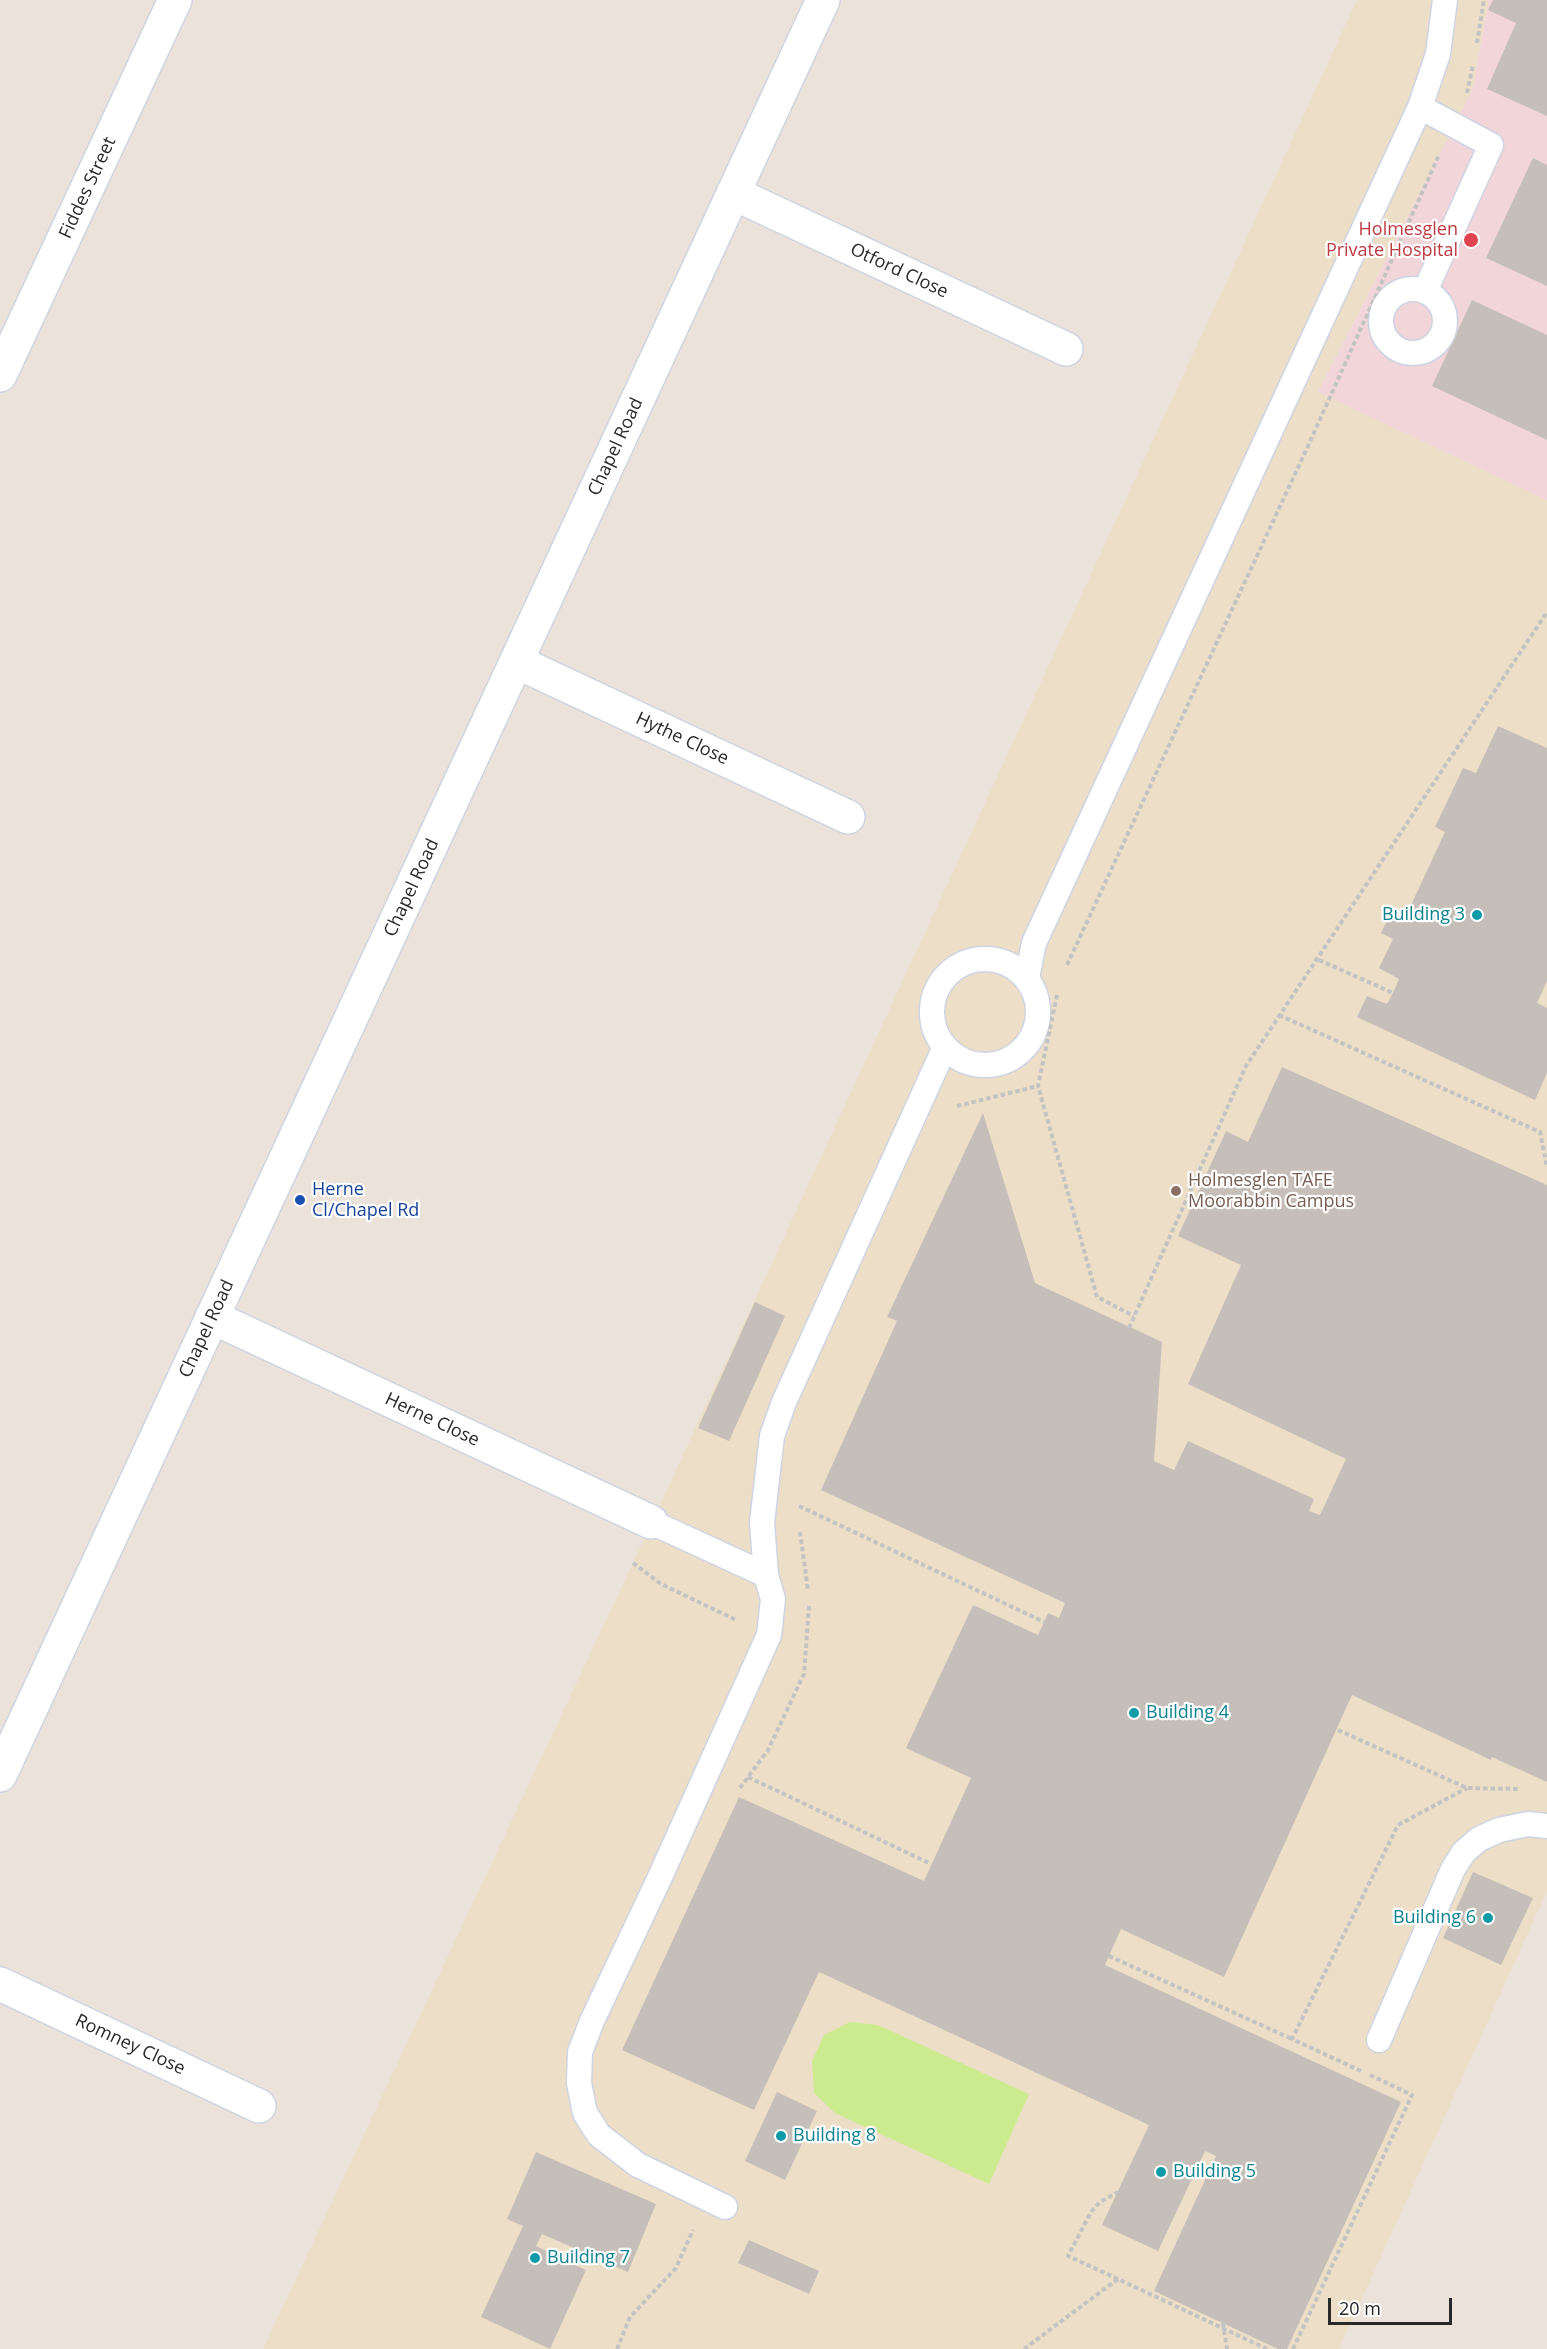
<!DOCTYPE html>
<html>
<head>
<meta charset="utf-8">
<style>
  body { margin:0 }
  #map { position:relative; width:1547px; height:2349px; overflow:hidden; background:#ebe2d9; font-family:"Open Sans",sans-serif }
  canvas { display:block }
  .scale { position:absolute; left:1328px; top:2298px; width:124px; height:27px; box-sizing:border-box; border:3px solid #282828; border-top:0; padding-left:8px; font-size:18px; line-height:21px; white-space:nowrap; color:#282828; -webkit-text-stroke:4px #fff; paint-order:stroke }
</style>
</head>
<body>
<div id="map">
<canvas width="1547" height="2349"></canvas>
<div class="scale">20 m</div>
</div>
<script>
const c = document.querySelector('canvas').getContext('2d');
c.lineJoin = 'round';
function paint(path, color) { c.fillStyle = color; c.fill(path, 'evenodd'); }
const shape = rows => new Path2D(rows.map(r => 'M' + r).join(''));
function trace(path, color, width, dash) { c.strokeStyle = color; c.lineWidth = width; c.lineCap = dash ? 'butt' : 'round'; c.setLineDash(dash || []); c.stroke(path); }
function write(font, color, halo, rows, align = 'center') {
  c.font = font + ' "Open Sans",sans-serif'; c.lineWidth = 4.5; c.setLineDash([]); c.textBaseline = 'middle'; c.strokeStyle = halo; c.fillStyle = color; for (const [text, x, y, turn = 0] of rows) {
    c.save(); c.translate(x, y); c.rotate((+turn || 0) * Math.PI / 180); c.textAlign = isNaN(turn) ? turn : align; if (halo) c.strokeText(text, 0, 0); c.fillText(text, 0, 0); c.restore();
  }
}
paint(shape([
  [1357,0,1489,0,1473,89,1318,392,1547,500,1547,1891,1339,2349,263,2349,633,1563]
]), '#eddec7');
paint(shape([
  [1489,0,1547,0,1547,500,1318,392,1473,89]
]), '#f2d5d9');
paint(shape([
  [850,2022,878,2025,1029,2094,989,2184,835,2113,814,2093,812,2061,824,2035]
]), '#cceb8f');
paint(shape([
  [1493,0,1547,0,1547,116,1487,89,1516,23,1488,10],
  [1533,158,1547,165,1547,286,1486,258],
  [1472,300,1547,335,1547,440,1432,386],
  [1498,726,1547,748,1547,981,1537,1003,1547,1008,1547,1073,1535,1100,1357,1017,1367,996,1387,1004,1393,993,1399,979,1379,968,1393,939,1381,933,1391,912,1405,918,1445,832,1435,827,1463,768,1476,773],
  [1282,1067,1547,1185,1547,1782,1492,1757,1491,1760,1352,1695,1224,1977,1121,1929,1105,1965,1401,2102,1287,2349,1278,2349,1154,2291,1216,2156,1205,2151,1158,2251,1102,2225,1149,2125,819,1972,754,2110,622,2050,739,1797,924,1881,971,1778,906,1748,973,1605,1038,1635,1048,1613,1059,1618,1065,1603,821,1490,897,1321,887,1317,983,1113,1035,1283,1162,1342,1154,1461,1174,1470,1188,1441,1314,1499,1309,1511,1320,1515,1346,1459,1188,1384,1241,1265,1178,1236,1226,1131,1248,1142],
  [755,1302,785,1316,729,1441,698,1428],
  [1473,1872,1533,1898,1501,1965,1443,1938],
  [777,2092,817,2111,785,2180,745,2161],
  [536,2152,656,2204,628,2272,542,2234,536,2246,586,2270,550,2349,481,2317,523,2226,507,2219],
  [749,2240,819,2271,809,2294,738,2263]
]), '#c6bfb9');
const service = shape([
  [1420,107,1491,145,1425,291],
  '1381 321a32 32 0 1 1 64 0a32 32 0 1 1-64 0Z',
  '932 1012a53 53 0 1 1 106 0a53 53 0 1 1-106 0Z',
  [1027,978,1034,943,1420,107,1438,54,1445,0],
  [651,1522,766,1575],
  [1379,2040,1453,1869,1464,1852,1479,1839,1499,1830,1528,1824,1547,1826],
  [725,2207,638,2165,599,2135,585,2113,579,2083,580,2052,592,2021,660,1877,769,1635,773,1599,766,1575,762,1523,772,1436,784,1402,945,1047]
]);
const minor = shape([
  [733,193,1066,349],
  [0,375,175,0],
  [517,662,848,817],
  [212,1317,651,1522],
  [0,1775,823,0],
  [0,1984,259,2106]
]);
trace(service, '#ced4e2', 27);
trace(minor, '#ced4e2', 36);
trace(shape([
  [1477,43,1484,0],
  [1467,93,1473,65],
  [1319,960,1393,993],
  [1067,965,1308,446,1439,155],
  [1057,995,1038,1086,1097,1297,1134,1316],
  [1279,1015,1540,1132,1547,1167],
  [957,1106,1038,1086],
  [1129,1328,1246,1066,1547,612],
  [799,1506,1044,1622],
  [800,1532,808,1590],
  [633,1563,661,1584,736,1620],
  [1338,1730,1467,1788,1519,1789],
  [748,1777,931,1864],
  [740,1788,768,1750,804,1674,809,1606],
  [1109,1956,1292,2039],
  [1361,2071,1292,2039,1398,1825,1467,1788],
  [1118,2279,1068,2256,1091,2212,1100,2202,1118,2192],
  [1223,2323,1227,2349],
  [617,2349,630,2317,676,2268,693,2230],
  [1024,2349,1118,2279,1267,2349],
  [1293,2349,1412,2095,1368,2074]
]), '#c3c3c3', 4, [4.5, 3]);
trace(service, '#fff', 24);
trace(minor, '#fff', 33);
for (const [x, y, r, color] of [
  [1471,240,8,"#e0444e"],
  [1477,915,6,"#0f9aa8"],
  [1176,1191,6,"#8d6e63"],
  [300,1200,6,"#1a4fb4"],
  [1134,1713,6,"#0f9aa8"],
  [1488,1918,6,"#0f9aa8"],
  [781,2136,6,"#0f9aa8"],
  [1161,2172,6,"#0f9aa8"],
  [535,2258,6,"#0f9aa8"]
]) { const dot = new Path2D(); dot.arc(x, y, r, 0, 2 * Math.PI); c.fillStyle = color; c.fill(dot); trace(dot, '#fff', 2); }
write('18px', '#282828', '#fff', [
  ["Fiddes Street",88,188,-65],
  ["Otford Close",899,271,25],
  ["Chapel Road",616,447,-65],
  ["Hythe Close",682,739,25],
  ["Chapel Road",412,888,-65],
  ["Chapel Road",207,1329,-65],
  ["Herne Close",432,1420,25],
  ["Romney Close",130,2045,25]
]);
write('18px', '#be3a42', '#fff', [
  ["Holmesglen",1458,230],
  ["Private Hospital",1458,251]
], 'right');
write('18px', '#0d838f', '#fff', [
  ["Building 3",1465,915,"right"],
  ["Building 4",1146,1713],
  ["Building 6",1476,1918,"right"],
  ["Building 8",793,2136],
  ["Building 5",1173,2172],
  ["Building 7",547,2258]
], 'left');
write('18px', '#785e54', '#fff', [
  ["Holmesglen TAFE",1188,1181],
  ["Moorabbin Campus",1188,1202]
], 'left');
write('18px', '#164399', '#fff', [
  ["Herne",312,1190],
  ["Cl/Chapel Rd",312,1211]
], 'left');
</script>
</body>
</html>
